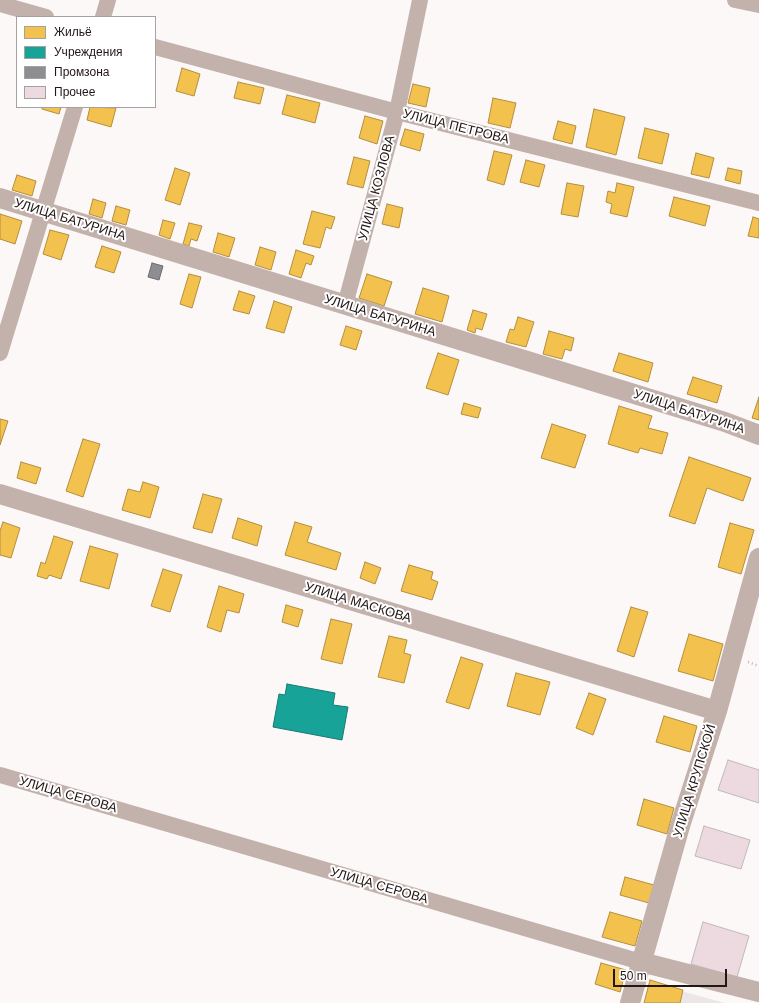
<!DOCTYPE html>
<html>
<head>
<meta charset="utf-8">
<style>
  body { margin:0 }
  #map { position:relative; width:759px; height:1003px; overflow:hidden; background:#fcf8f8; font-family:Arial,sans-serif }
  canvas { display:block }
  .legend { position:absolute; left:16px; top:16px; width:140px; height:92px; box-sizing:border-box; background:#fff; border:1px solid #a7a2a2; margin:0; padding:5px 7px; list-style:none; font-size:12px; color:#231616 }
  .legend li { display:flex; align-items:center; gap:8px; height:20px }
  .legend b { width:20px; border:1px solid #a7a2a2 }
  .scale { position:absolute; left:613px; top:969px; width:114px; height:18px; box-sizing:border-box; border:2px solid #231616; border-top:0; padding-left:5px; font-size:12px; line-height:14px; white-space:nowrap; color:#231616; -webkit-text-stroke:3px #fff; paint-order:stroke }
</style>
</head>
<body>
<div id="map">
<canvas width="759" height="1003"></canvas>
<ul class="legend">
<li><b style="height:11px;background:#f2c14e"></b>Жильё</li>
<li><b style="height:11px;background:#17a398"></b>Учреждения</li>
<li><b style="height:11px;background:#8d8d92"></b>Промзона</li>
<li><b style="height:11px;background:#eddae0"></b>Прочее</li>
</ul>
<div class="scale">50 m</div>
</div>
<script>
const c = document.querySelector('canvas').getContext('2d');
c.lineJoin = 'round';
function paint(path, color) { c.fillStyle = color; c.fill(path, 'evenodd'); }
const shape = rows => new Path2D(rows.map(r => 'M' + r).join(''));
function trace(path, color, width, dash) { c.strokeStyle = color; c.lineWidth = width; c.lineCap = dash ? 'butt' : 'round'; c.setLineDash(dash || []); c.stroke(path); }
function write(font, color, halo, rows, align = 'center') {
  c.font = font + ' Arial,sans-serif'; c.lineWidth = 4; c.setLineDash([]); c.textBaseline = 'middle'; c.strokeStyle = halo; c.fillStyle = color; for (const [text, x, y, turn = 0] of rows) {
    c.save(); c.translate(x, y); c.rotate((+turn || 0) * Math.PI / 180); c.textAlign = isNaN(turn) ? turn : align; if (halo) c.strokeText(text, 0, 0); c.fillText(text, 0, 0); c.restore();
  }
}
paint(shape([
  [655,984,725,1003,649,1003]
]), '#ede6e6');
const homes = shape([
  [182,68,200,74,194,96,176,91,182,68],
  [238,82,264,88,260,104,234,98,238,82],
  [413,84,430,88,426,107,408,103,413,84],
  [287,95,320,103,315,123,282,114,287,95],
  [493,98,516,103,510,128,488,123,493,98],
  [42,107,61,107,59,114,42,109,42,107],
  [90,107,116,108,111,127,87,120,90,107],
  [594,109,625,117,616,155,586,147,594,109],
  [365,116,383,121,377,144,359,138,365,116],
  [558,121,576,126,572,144,553,139,558,121],
  [645,128,669,134,662,164,638,158,645,128],
  [405,129,424,134,420,151,400,145,405,129],
  [494,151,512,155,504,185,487,180,494,151],
  [696,153,714,158,709,178,691,174,696,153],
  [354,157,370,161,363,188,347,184,354,157],
  [526,160,545,165,539,187,520,182,526,160],
  [175,168,190,173,180,205,165,200,175,168],
  [728,168,742,171,740,184,725,180,728,168],
  [17,175,36,181,32,196,12,190,17,175],
  [567,183,584,186,578,217,561,214,567,183],
  [617,183,634,187,627,217,610,213,612,204,606,202,608,191,615,193,617,183],
  [674,197,710,206,705,226,669,216,674,197],
  [93,199,106,203,102,218,89,214,93,199],
  [387,204,403,208,399,228,382,224,387,204],
  [116,206,130,210,126,225,112,221,116,206],
  [312,211,335,217,331,229,326,227,320,248,303,244,312,211],
  [0,214,22,221,15,244,0,239,0,214],
  [753,217,759,219,759,238,748,236,753,217],
  [163,220,175,223,170,239,159,235,163,220],
  [189,223,202,226,197,241,191,239,189,246,183,244,189,223],
  [50,230,69,235,61,260,43,254,50,230],
  [218,233,235,238,229,257,213,252,218,233],
  [102,246,121,252,114,273,95,267,102,246],
  [260,247,276,252,271,270,255,265,260,247],
  [296,250,314,256,311,265,306,263,301,278,289,274,296,250],
  [189,274,201,277,192,308,180,304,189,274],
  [367,274,392,282,384,306,359,298,367,274],
  [423,288,449,296,442,322,415,314,423,288],
  [239,291,255,296,249,314,233,310,239,291],
  [274,301,292,307,284,333,266,328,274,301],
  [473,310,487,314,482,330,476,328,475,333,467,330,473,310],
  [518,317,534,322,526,347,506,342,510,329,514,330,518,317],
  [346,326,362,331,356,350,340,345,346,326],
  [549,331,574,338,571,351,565,349,562,359,543,354,549,331],
  [438,353,459,360,448,395,426,388,438,353],
  [619,353,653,363,648,382,613,371,619,353],
  [693,377,722,386,717,403,687,394,693,377],
  [759,397,759,420,752,418,759,397],
  [464,403,481,408,478,418,461,414,464,403],
  [619,406,652,416,648,428,668,433,662,454,640,448,638,453,608,444,619,406],
  [0,419,8,421,0,445,0,419],
  [552,424,586,435,575,468,541,458,552,424],
  [83,439,100,444,83,497,66,491,83,439],
  [689,457,751,478,743,501,707,488,695,524,669,516,689,457],
  [21,462,41,468,36,484,17,478,21,462],
  [143,482,159,487,150,518,122,510,128,489,140,492,143,482],
  [203,494,222,499,212,533,193,528,203,494],
  [238,518,262,526,257,546,232,538,238,518],
  [3,522,20,528,11,558,0,555,0,531,3,522],
  [295,522,312,527,307,542,341,553,336,570,285,555,295,522],
  [730,523,754,530,741,574,718,567,730,523],
  [54,536,73,542,61,579,49,575,47,579,37,576,41,562,45,564,54,536],
  [90,546,118,554,109,589,80,581,90,546],
  [365,562,381,568,375,584,360,578,365,562],
  [409,565,433,572,431,579,438,582,432,600,401,591,409,565],
  [163,569,182,575,170,612,151,606,163,569],
  [219,586,244,594,239,613,227,610,221,632,207,627,219,586],
  [286,605,303,610,298,627,282,622,286,605],
  [631,607,648,612,634,657,617,651,631,607],
  [331,619,352,624,342,664,321,659,331,619],
  [689,634,723,644,713,681,678,671,689,634],
  [389,636,407,640,404,653,411,655,404,683,378,677,389,636],
  [461,657,483,664,469,709,446,702,461,657],
  [516,673,550,682,540,715,507,706,516,673],
  [589,693,606,699,593,735,576,728,589,693],
  [664,716,697,726,690,752,656,742,664,716],
  [644,799,674,808,667,834,637,825,644,799],
  [625,877,654,885,649,903,620,895,625,877],
  [610,912,642,921,635,946,602,937,610,912],
  [601,963,626,970,620,992,595,984,601,963],
  [650,980,683,990,680,1003,644,1003,650,980]
]);
paint(homes, '#f2c14e');
trace(homes, '#b48e3d', 1);
const public = shape([
  [287,684,335,693,333,705,348,707,342,740,273,727,279,694,285,695,287,684]
]);
paint(public, '#17a398');
trace(public, '#1b7971', 1);
const industry = shape([
  [152,263,163,266,159,280,148,277,152,263]
]);
paint(industry, '#8d8d92');
trace(industry, '#6d696d', 1);
const building = shape([
  [728,760,759,770,759,803,718,790,728,760],
  [704,826,750,840,741,869,695,856,704,826],
  [703,922,749,936,737,977,691,964,703,922]
]);
paint(building, '#eddae0');
trace(building, '#c0b8ba', 1);
trace(shape([
  [748,662,759,666]
]), '#c0b4b1', 2.5, [1, 3]);
trace(shape([
  [735,0,759,5],
  [0,4,46,17],
  [103,17,108,0],
  [155,47,397,112,759,203],
  [345,305,397,112,420,0],
  [0,353,75,107],
  [0,775,641,962]
]), '#c3b1ac', 16);
trace(shape([
  [0,198,725,422,759,435],
  [0,494,717,711],
  [641,962,759,992],
  [630,1003,680,826,717,711,759,558]
]), '#c3b1ac', 20);
write('13px', '#231616', '#fff', [
  ["УЛИЦА ПЕТРОВА",456,127,14],
  ["УЛИЦА КОЗЛОВА",377,188,-75],
  ["УЛИЦА БАТУРИНА",70,220,17],
  ["УЛИЦА БАТУРИНА",380,316,17],
  ["УЛИЦА БАТУРИНА",689,412,18],
  ["УЛИЦА МАСКОВА",358,603,17],
  ["УЛИЦА КРУПСКОЙ",695,781,-73],
  ["УЛИЦА СЕРОВА",68,795,16],
  ["УЛИЦА СЕРОВА",379,886,16]
]);
</script>
</body>
</html>
